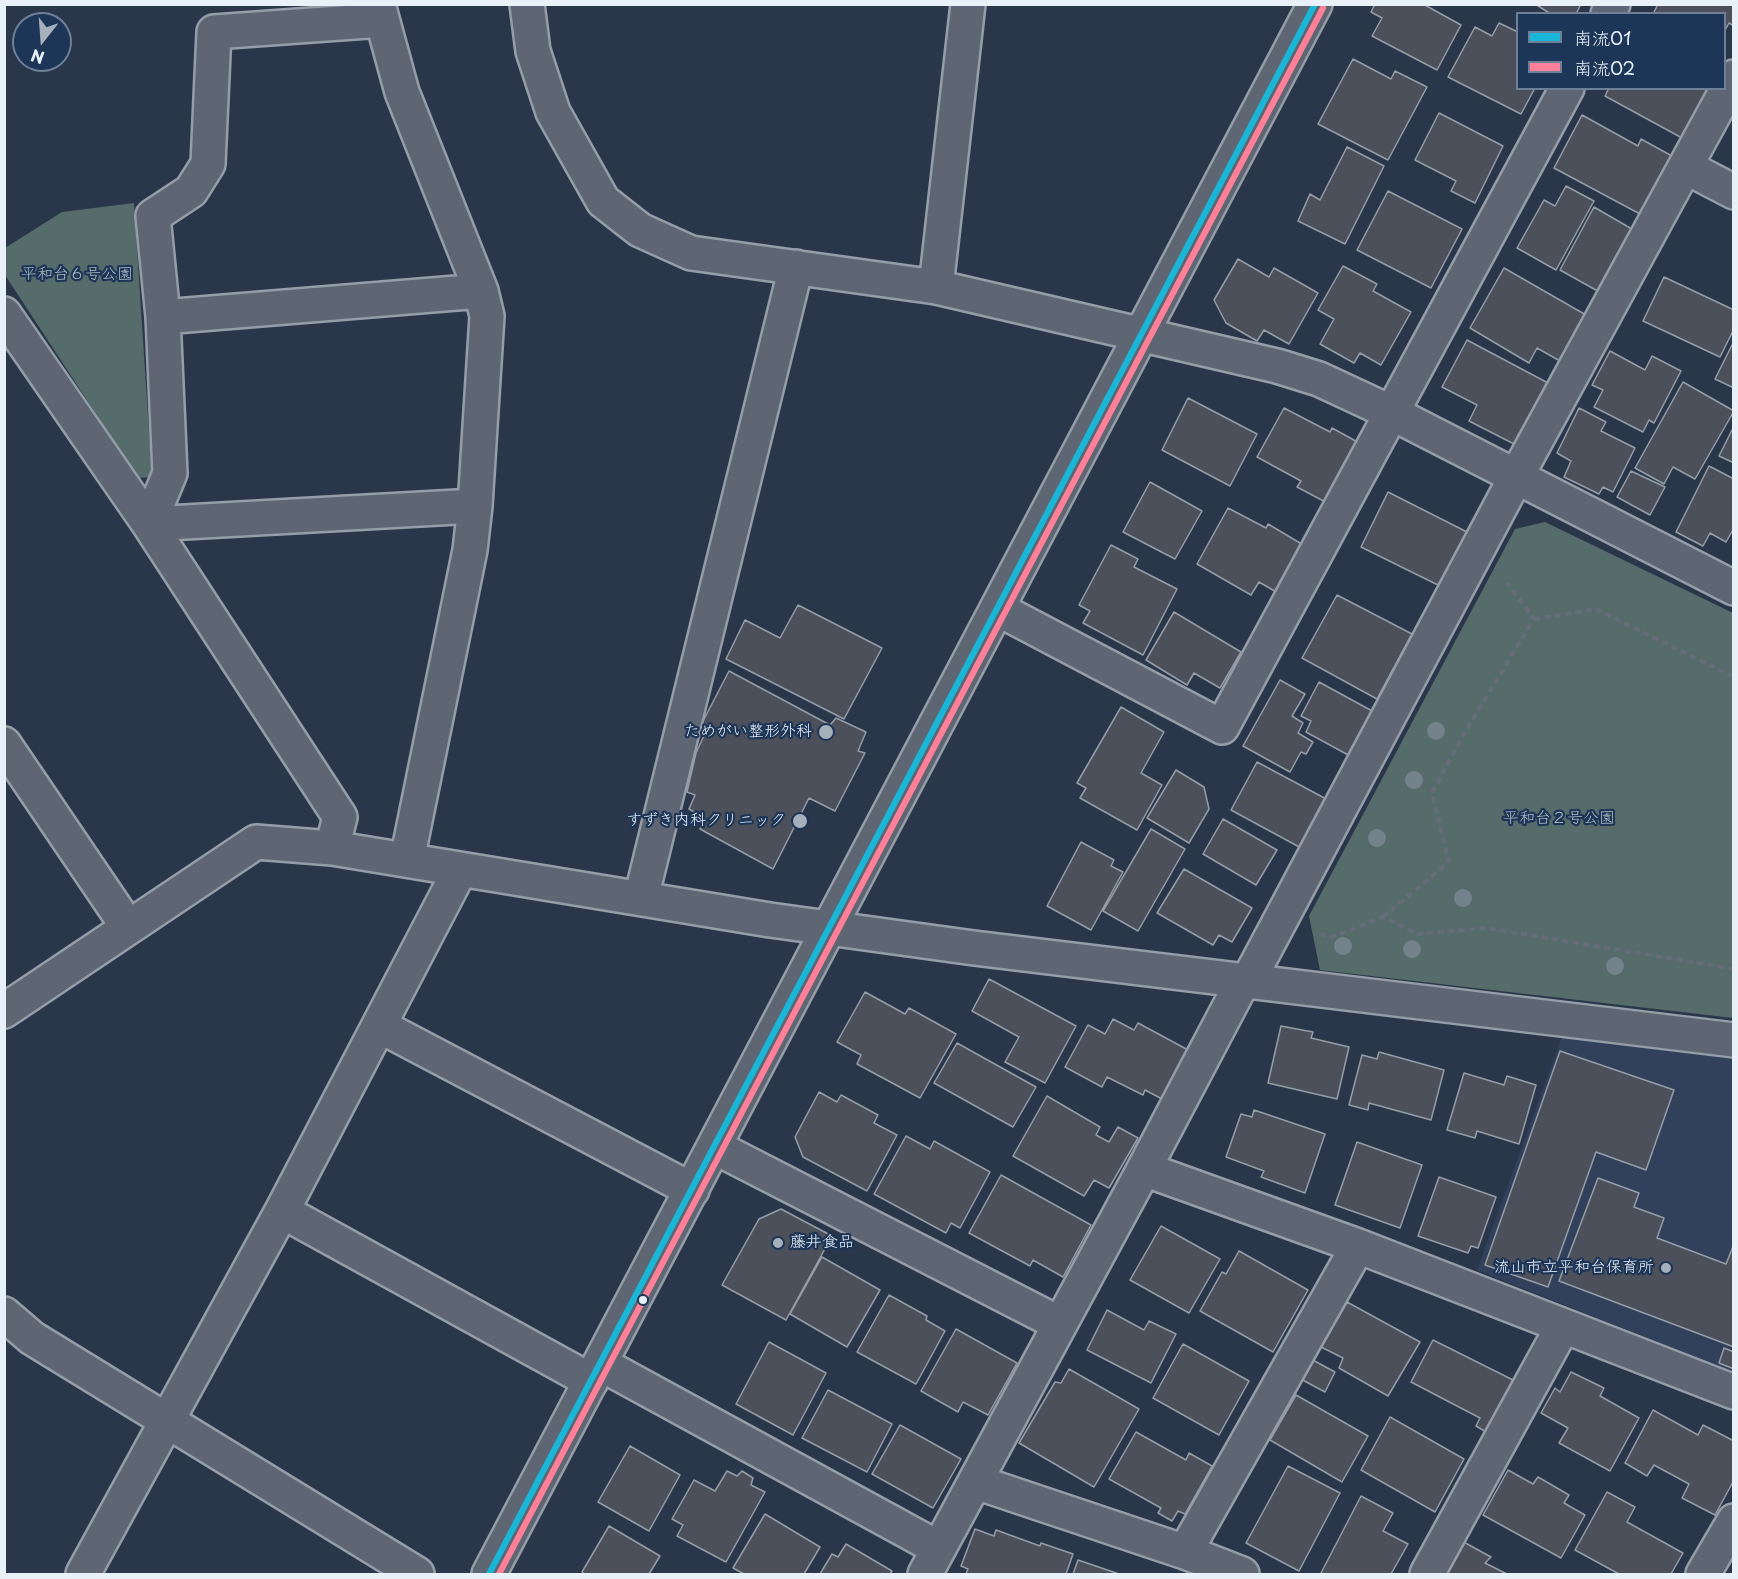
<!DOCTYPE html>
<html>
<head>
<meta charset="utf-8">
<style>
  body { margin:0 }
  #map { position:relative; width:1738px; height:1579px; overflow:hidden; background:#2a374a; font-family:"Playpen Sans","Klee One",sans-serif }
  canvas { display:block }
  .frame { position:absolute; inset:0; border:6px solid #e8f1f8; pointer-events:none }
  .legend { position:absolute; left:1516px; top:12px; width:210px; height:78px; box-sizing:border-box; background:#1d3557; border:2px solid #6e8097; margin:0; padding:8px 10px; list-style:none; font-size:18px; color:#e8f1f8 }
  .legend li { display:flex; align-items:center; gap:12px; height:30px }
  .legend b { width:30px; border:2px solid #6e8097 }
  .north { position:absolute; left:12px; top:12px; width:60px; height:60px; box-sizing:border-box; background:#1d3557; border:2px solid #6e8097; border-radius:50%; rotate:197deg; font-size:16px; font-weight:700; line-height:24px; text-align:center; color:#e8f1f8 }
  .north::after { content:''; display:block; margin:auto; width:21px; height:27px; background:#a6b0bb; clip-path:polygon(50% 0,100% 100%,50% 72%,0 100%) }
</style>
</head>
<body>
<div id="map">
<canvas width="1738" height="1579"></canvas>
<div class="frame"></div>
<ul class="legend">
<li><b style="height:8px;background:#1ab6d8"></b>南流01</li>
<li><b style="height:8px;background:#ff8098"></b>南流02</li>
</ul>
<div class="north">N</div>
</div>
<script>
const c = document.querySelector('canvas').getContext('2d');
c.lineJoin = 'round';
function paint(path, color) { c.fillStyle = color; c.fill(path, 'evenodd'); }
const shape = rows => new Path2D(rows.map(r => 'M' + r).join(''));
function trace(path, color, width, dash) { c.strokeStyle = color; c.lineWidth = width; c.lineCap = dash ? 'butt' : 'round'; c.setLineDash(dash || []); c.stroke(path); }
function write(font, color, halo, rows, align = 'center') {
  c.font = font + ' "Playpen Sans","Klee One",sans-serif'; c.lineWidth = 4.5; c.setLineDash([]); c.textBaseline = 'middle'; c.strokeStyle = halo; c.fillStyle = color; for (const [text, x, y, turn = 0] of rows) {
    c.save(); c.translate(x, y); c.rotate((+turn || 0) * Math.PI / 180); c.textAlign = isNaN(turn) ? turn : align; if (halo) c.strokeText(text, 0, 0); c.fillText(text, 0, 0); c.restore();
  }
}
paint(shape([
  [1562,1036,1733,1059,1733,1372,1477,1270]
]), '#31415b');
paint(shape([
  [134,203,152,477,138,478,5,275,5,248,62,212],
  [1545,522,1733,613,1733,1018,1320,970,1309,916,1515,529]
]), '#566c6b');
const building = shape([
  [1375,4,1423,4,1461,25,1437,70,1372,36,1382,18,1371,12,1375,4],
  [1535,4,1581,4,1576,14,1551,14,1535,4],
  [1658,4,1734,4,1734,26,1729,23,1724,32,1724,14,1653,14,1658,4],
  [1499,23,1518,32,1518,88,1535,88,1521,114,1448,77,1475,27,1492,36,1499,23],
  [1353,59,1391,79,1395,71,1427,87,1388,160,1318,124,1353,59],
  [1609,88,1709,88,1682,138,1605,96,1609,88],
  [1439,113,1503,146,1475,203,1451,191,1456,181,1415,160,1439,113],
  [1582,115,1638,146,1641,139,1672,156,1640,214,1554,168,1582,115],
  [1347,147,1384,166,1345,244,1298,221,1310,194,1320,200,1347,147],
  [1566,186,1594,201,1556,270,1517,248,1544,200,1555,206,1566,186],
  [1388,191,1462,229,1431,288,1357,250,1388,191],
  [1594,207,1637,232,1603,294,1560,270,1594,207],
  [1238,259,1269,277,1274,268,1318,293,1289,344,1264,330,1257,341,1226,323,1214,300,1238,259],
  [1343,266,1377,284,1373,291,1411,312,1381,365,1360,353,1354,363,1320,344,1334,319,1318,310,1343,266],
  [1504,268,1586,315,1560,361,1537,348,1529,363,1470,328,1504,268],
  [1664,277,1734,310,1734,329,1720,357,1643,321,1664,277],
  [1467,340,1548,383,1516,445,1469,421,1477,405,1442,387,1467,340],
  [1734,341,1734,388,1715,379,1734,341],
  [1610,351,1645,370,1652,356,1681,371,1654,423,1649,420,1643,432,1594,407,1603,390,1592,385,1610,351],
  [1683,382,1734,411,1695,479,1673,467,1664,484,1635,468,1683,382],
  [1188,398,1257,434,1230,486,1162,450,1188,398],
  [1284,408,1330,432,1332,428,1363,445,1331,505,1297,487,1301,481,1257,457,1284,408],
  [1579,408,1606,422,1601,431,1635,448,1613,492,1603,487,1599,494,1564,477,1571,461,1557,453,1579,408],
  [1734,426,1734,463,1719,456,1734,426],
  [1709,466,1734,479,1734,528,1726,542,1710,533,1703,546,1676,532,1709,466],
  [1631,471,1665,487,1650,515,1617,497,1631,471],
  [1150,482,1202,511,1175,559,1123,532,1150,482],
  [1388,492,1467,532,1440,586,1361,547,1388,492],
  [1228,508,1266,528,1268,524,1305,546,1278,593,1259,582,1251,595,1197,564,1228,508],
  [1111,545,1138,559,1134,567,1177,589,1143,655,1083,623,1090,611,1079,605,1111,545],
  [1337,595,1412,634,1377,699,1302,658,1337,595],
  [798,605,882,648,844,719,726,659,745,620,780,638,798,605],
  [1174,612,1241,652,1220,688,1194,673,1187,685,1146,660,1174,612],
  [729,671,830,725,836,718,866,732,858,751,865,753,835,811,809,798,773,869,700,829,705,818,689,809,695,795,687,792,696,753,707,729,701,725,729,671],
  [1280,680,1305,694,1292,716,1303,723,1298,733,1313,742,1306,754,1301,752,1290,772,1243,746,1280,680],
  [1319,682,1374,712,1350,756,1306,732,1311,721,1301,716,1319,682],
  [1121,707,1164,732,1141,773,1162,785,1137,830,1080,798,1086,788,1077,783,1121,707],
  [1257,762,1330,801,1303,849,1231,810,1257,762],
  [1176,770,1204,787,1209,809,1189,843,1147,818,1176,770],
  [1223,819,1277,850,1256,885,1203,854,1223,819],
  [1151,829,1185,849,1138,931,1103,911,1151,829],
  [1081,842,1114,860,1111,866,1123,872,1091,930,1047,906,1081,842],
  [1184,869,1252,908,1232,942,1219,935,1213,945,1157,913,1184,869],
  [989,979,1076,1026,1045,1083,1005,1062,1019,1037,972,1011,989,979],
  [865,992,905,1014,909,1008,956,1034,920,1098,857,1064,861,1055,837,1042,865,992],
  [1113,1019,1134,1030,1138,1023,1190,1051,1164,1100,1145,1090,1143,1095,1107,1077,1102,1087,1065,1067,1088,1025,1105,1034,1113,1019],
  [1281,1026,1313,1032,1311,1038,1349,1047,1337,1099,1268,1083,1281,1026],
  [957,1043,1036,1087,1013,1127,934,1083,957,1043],
  [1560,1051,1674,1090,1646,1170,1596,1152,1548,1287,1485,1265,1560,1051],
  [1379,1052,1444,1070,1431,1120,1369,1103,1368,1110,1349,1105,1362,1055,1377,1059,1379,1052],
  [1464,1073,1504,1085,1507,1076,1536,1085,1519,1144,1477,1131,1475,1138,1447,1130,1464,1073],
  [819,1092,837,1102,841,1095,878,1115,874,1123,897,1135,867,1191,803,1157,795,1137,819,1092],
  [1047,1096,1100,1127,1096,1135,1109,1142,1118,1127,1138,1138,1109,1188,1094,1180,1084,1196,1013,1156,1047,1096],
  [1254,1110,1325,1134,1305,1193,1261,1177,1264,1171,1226,1157,1241,1114,1252,1117,1254,1110],
  [906,1136,930,1149,934,1141,990,1172,960,1228,951,1223,946,1233,874,1194,906,1136],
  [1357,1142,1422,1165,1400,1228,1335,1205,1357,1142],
  [1001,1175,1091,1225,1063,1277,1033,1260,1030,1266,969,1233,1001,1175],
  [1439,1177,1496,1197,1478,1248,1471,1246,1468,1253,1418,1236,1439,1177],
  [1598,1178,1639,1193,1634,1207,1664,1218,1657,1238,1726,1264,1734,1244,1734,1347,1559,1281,1598,1178],
  [781,1209,832,1236,786,1320,722,1285,759,1219,781,1209],
  [1161,1226,1220,1259,1189,1313,1130,1280,1161,1226],
  [1239,1251,1308,1290,1273,1352,1200,1311,1222,1272,1226,1274,1239,1251],
  [822,1257,880,1290,847,1347,790,1314,822,1257],
  [889,1295,927,1316,926,1320,945,1331,916,1384,857,1352,889,1295],
  [1347,1302,1420,1342,1388,1396,1339,1368,1343,1358,1321,1347,1347,1302],
  [1107,1310,1144,1330,1149,1321,1176,1334,1151,1383,1087,1350,1107,1310],
  [956,1329,1017,1363,988,1415,963,1402,958,1412,921,1391,956,1329],
  [1433,1340,1515,1381,1488,1433,1476,1426,1480,1418,1411,1382,1433,1340],
  [769,1342,826,1373,793,1435,736,1404,769,1342],
  [1183,1344,1249,1381,1219,1435,1153,1398,1183,1344],
  [1724,1348,1734,1352,1734,1369,1719,1363,1724,1348],
  [1309,1358,1335,1372,1325,1392,1297,1377,1309,1358],
  [1069,1369,1139,1409,1094,1487,1019,1443,1055,1382,1061,1383,1069,1369],
  [1571,1372,1604,1388,1600,1396,1639,1418,1610,1471,1559,1443,1568,1428,1541,1413,1555,1388,1560,1392,1571,1372],
  [828,1390,892,1424,867,1472,802,1438,828,1390],
  [1296,1395,1368,1436,1342,1482,1270,1440,1296,1395],
  [1653,1410,1698,1435,1703,1425,1734,1441,1734,1480,1715,1515,1682,1498,1689,1484,1654,1465,1647,1476,1625,1463,1653,1410],
  [1390,1417,1464,1459,1435,1512,1361,1470,1390,1417],
  [900,1425,961,1459,933,1508,872,1474,900,1425],
  [1136,1432,1186,1460,1189,1453,1212,1466,1185,1514,1178,1511,1172,1521,1158,1513,1161,1508,1109,1479,1136,1432],
  [630,1446,680,1475,649,1531,598,1502,630,1446],
  [1288,1466,1340,1493,1299,1571,1246,1543,1288,1466],
  [1508,1470,1533,1484,1538,1477,1569,1495,1564,1503,1585,1515,1561,1558,1483,1515,1508,1470],
  [727,1471,737,1476,742,1471,753,1478,751,1485,765,1492,726,1562,677,1536,683,1525,672,1519,694,1480,715,1491,727,1471],
  [1607,1492,1635,1507,1627,1522,1683,1553,1671,1574,1619,1574,1575,1550,1607,1492],
  [1361,1496,1393,1513,1383,1531,1408,1544,1391,1574,1324,1574,1321,1573,1361,1496],
  [765,1514,820,1547,804,1574,744,1574,733,1568,765,1514],
  [609,1526,660,1556,649,1574,585,1574,582,1572,609,1526],
  [975,1529,994,1536,996,1530,1040,1546,1041,1543,1073,1554,1066,1574,966,1574,968,1569,961,1566,975,1529],
  [1460,1540,1491,1557,1485,1563,1507,1574,1442,1574,1460,1540],
  [846,1544,892,1571,890,1574,820,1574,832,1554,838,1557,846,1544],
  [1078,1560,1119,1574,1073,1574,1078,1560]
]);
paint(building, '#4b505b');
trace(building, '#959da7', 1.5);
const minor = shape([
  [378,4,402,92,481,291,487,316,475,506,470,550,407,860],
  [527,4,533,51,553,112,603,201,640,230,691,253,936,287,1277,366,1319,379,1392,413,1734,588],
  [1608,14,1613,4],
  [382,20,214,32,208,164,191,191,153,216,163,317,170,473,149,524,475,506],
  [1686,167,1734,192],
  [936,287,968,4],
  [4,314,149,524,340,817,332,848],
  [163,317,481,291],
  [998,609,1222,727,1567,88],
  [4,744,128,927],
  [641,898,796,267],
  [1248,981,1516,477,1734,77],
  [4,1011,256,842,332,848,770,920,974,948,1734,1040],
  [380,1026,692,1190],
  [715,1147,1060,1324],
  [1144,1169,1358,1246,1734,1392],
  [282,1211,591,1381],
  [601,1364,938,1548],
  [976,1482,1185,1552,1242,1574],
  [1185,1552,1358,1246],
  [83,1574,282,1211,460,870],
  [925,1574,1144,1169,1243,981],
  [1427,1574,1563,1326],
  [1703,1574,1734,1521]
]);
const tertiary = shape([
  [4,1314,32,1338,417,1574],
  [489,1574,1315,4]
]);
trace(minor, '#959da7', 38);
trace(tertiary, '#959da7', 38);
trace(shape([
  [1534,619,1596,609,1734,677],
  [1383,917,1449,862,1432,793,1465,732,1534,619,1507,583],
  [1320,934,1332,937,1383,917,1418,934,1487,928,1734,969]
]), '#656d78', 4, [6, 4.5]);
trace(minor, '#5d6672', 33);
trace(tertiary, '#5d6672', 33);
trace(shape([
  [489,1574,1315,4]
]), '#1ab6d8', 6);
trace(shape([
  [499,1574,1323,8]
]), '#ff8098', 6);
c.fillStyle = '#74828c';
for (const [x, y] of [
  [1436,731],
  [1414,780],
  [1377,838],
  [1463,898],
  [1343,946],
  [1412,949],
  [1615,966]
]) { c.beginPath(); c.arc(x, y, 9, 0, 2 * Math.PI); c.fill(); }
for (const [x, y, r, color] of [
  [826,732,8,"#a6b0bb"],
  [800,821,8,"#a6b0bb"],
  [778,1243,6,"#a6b0bb"],
  [1666,1268,6,"#a6b0bb"],
  [643,1300,5,"#e8f1f8"]
]) { const dot = new Path2D(); dot.arc(x, y, r, 0, 2 * Math.PI); c.fillStyle = color; c.fill(dot); trace(dot, '#1d3557', 2); }
write('16px', '#b0bfc2', '#1d3557', [
  ["平和台６号公園",77,275],
  ["平和台２号公園",1559,819]
]);
write('16px', '#e8f1f8', '#1d3557', [
  ["ためがい整形外科",812,732],
  ["すずき内科クリニック",786,821],
  ["藤井食品",790,1243,"left"],
  ["流山市立平和台保育所",1654,1268]
], 'right');
</script>
</body>
</html>
